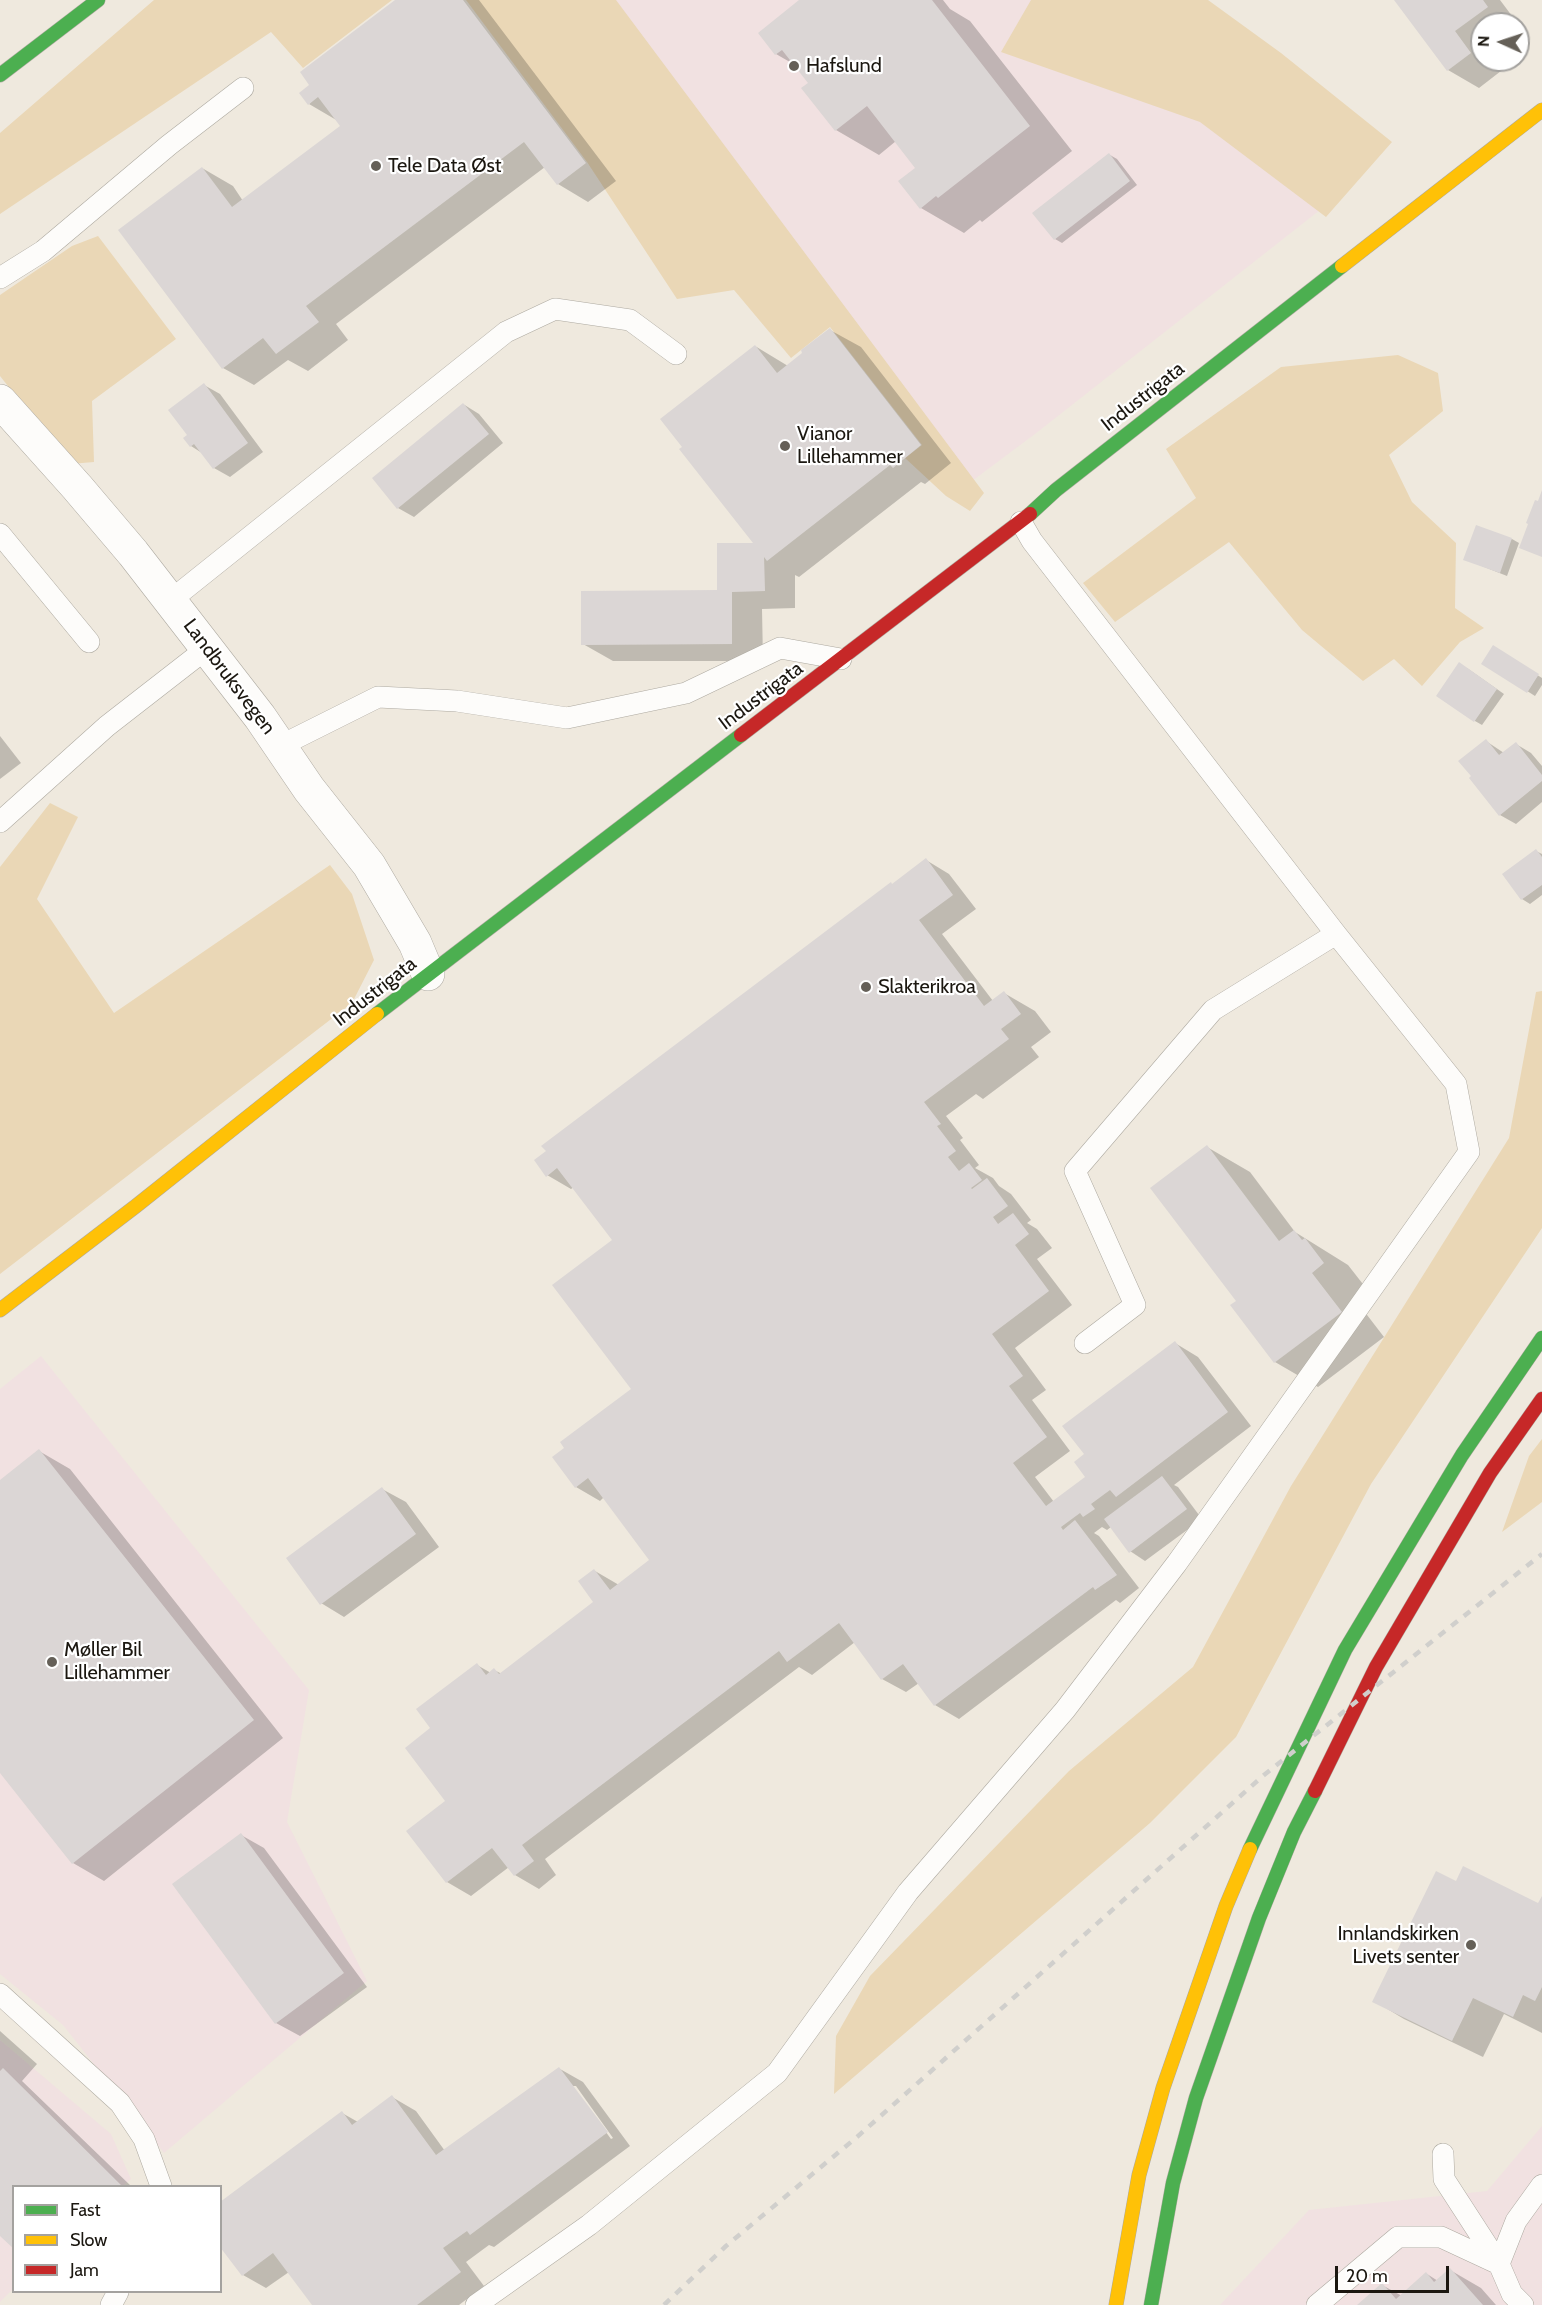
<!DOCTYPE html>
<html>
<head>
<meta charset="utf-8">
<style>
  body { margin:0 }
  #map { position:relative; width:1542px; height:2305px; overflow:hidden; background:#efe9de; font-family:Cabin,sans-serif }
  canvas { display:block }
  .legend { position:absolute; left:12px; top:2185px; width:210px; height:108px; box-sizing:border-box; background:#fff; border:2px solid #a4a29f; margin:0; padding:8px 10px; list-style:none; font-size:18px; color:#1b1710 }
  .legend li { display:flex; align-items:center; gap:12px; height:30px }
  .legend b { width:30px; border:2px solid #a4a29f }
  .north { position:absolute; left:1470px; top:12px; width:60px; height:60px; box-sizing:border-box; background:#fff; border:2px solid #a4a29f; border-radius:50%; rotate:273deg; font-size:16px; font-weight:700; line-height:24px; text-align:center; color:#1b1710 }
  .north::after { content:''; display:block; margin:auto; width:21px; height:27px; background:#656058; clip-path:polygon(50% 0,100% 100%,50% 72%,0 100%) }
  .scale { position:absolute; left:1335px; top:2266px; width:114px; height:27px; box-sizing:border-box; border:3px solid #1b1710; border-top:0; padding-left:8px; font-size:18px; line-height:21px; white-space:nowrap; color:#1b1710; -webkit-text-stroke:4px #fff; paint-order:stroke }
</style>
</head>
<body>
<div id="map">
<canvas width="1542" height="2305"></canvas>
<ul class="legend">
<li><b style="height:8px;background:#4caf50"></b>Fast</li>
<li><b style="height:8px;background:#ffc107"></b>Slow</li>
<li><b style="height:8px;background:#c62828"></b>Jam</li>
</ul>
<div class="north">N</div>
<div class="scale">20 m</div>
</div>
<script>
const c = document.querySelector('canvas').getContext('2d');
c.lineJoin = 'round';
function paint(path, color) { c.fillStyle = color; c.fill(path, 'evenodd'); }
const shape = rows => new Path2D(rows.map(r => 'M' + r).join(''));
function trace(path, color, width, dash) { c.strokeStyle = color; c.lineWidth = width; c.lineCap = dash ? 'butt' : 'round'; c.setLineDash(dash || []); c.stroke(path); }
function write(font, color, halo, rows, align = 'center') {
  c.font = font + ' Cabin,sans-serif'; c.lineWidth = 4.5; c.setLineDash([]); c.textBaseline = 'middle'; c.strokeStyle = halo; c.fillStyle = color; for (const [text, x, y, turn = 0] of rows) {
    c.save(); c.translate(x, y); c.rotate((+turn || 0) * Math.PI / 180); c.textAlign = isNaN(turn) ? turn : align; if (halo) c.strokeText(text, 0, 0); c.fillText(text, 0, 0); c.restore();
  }
}
paint(shape([
  [610,0,1074,0,1334,199,1035,434,968,484],
  [41,1356,309,1690,287,1822,367,1981,164,2153,63,2025,0,1974,0,1389],
  [0,2040,111,2134,131,2179,123,2186,14,2186,13,2289,0,2302],
  [1542,2126,1542,2305,1220,2305,1309,2210,1487,2191]
]), '#f1e1e1');
paint(shape([
  [154,0,392,0,303,68,271,32,0,214,0,133],
  [466,0,616,0,984,493,970,511,946,496,905,458,922,445,830,327,791,358,734,290,677,299,587,162],
  [1031,0,1208,0,1281,53,1392,142,1326,217,1200,122,1001,52],
  [98,236,176,339,92,401,94,462,70,464,0,376,0,295,72,246],
  [1398,355,1438,373,1443,411,1389,455,1412,502,1456,543,1455,608,1484,628,1460,642,1422,686,1394,659,1363,681,1302,630,1229,542,1115,622,1083,583,1196,498,1166,449,1281,367],
  [50,803,78,817,37,899,114,1013,330,865,352,894,374,960,352,1003,0,1274,0,867],
  [1542,991,1542,1228,1371,1484,1236,1737,1150,1823,834,2094,836,2036,870,1976,1069,1771,1193,1667,1291,1486,1509,1138,1536,992],
  [1542,1439,1542,1502,1502,1532,1529,1456]
]), '#ead7b6');
paint(shape([
  [398,0,479,0,616,181,588,202,558,184,545,167,336,324,348,340,308,371,288,360,254,385,223,368,202,168,233,186,243,201,342,126,338,121,309,104],
  [802,0,943,0,950,9,970,21,1072,151,982,222,980,220,964,233,921,208,917,168,896,141,879,155,836,130,810,83,795,65,776,54],
  [1396,0,1500,0,1518,24,1482,24,1482,60,1493,60,1501,71,1479,88,1448,70],
  [1110,155,1117,159,1137,185,1062,243,1055,239],
  [830,330,861,347,951,463,925,484,921,482,799,577,795,575,795,608,762,609,763,661,613,661,583,644,719,592,757,545,755,346,788,366],
  [204,385,220,394,263,452,230,477,214,468,202,453,191,446,189,435],
  [463,404,479,414,503,443,414,517,398,508,374,478],
  [1512,539,1519,543,1507,576,1464,559],
  [1493,647,1542,678,1542,685,1535,696,1483,663],
  [1467,668,1504,694,1482,725,1475,721],
  [0,736,21,763,0,779],
  [1486,741,1504,753,1516,744,1531,753,1542,766,1542,802,1516,824,1500,815],
  [1536,851,1542,854,1542,895,1530,904,1522,899,1504,875],
  [926,860,949,874,976,909,942,934,993,1001,1004,993,1035,1011,1051,1032,1031,1047,1039,1057,983,1099,976,1094,946,1116,963,1138,960,1140,979,1165,975,1168,993,1178,999,1186,1011,1194,1031,1220,1027,1223,1037,1229,1052,1248,1037,1259,1072,1305,1015,1348,1046,1390,1032,1400,1070,1451,1035,1477,1054,1502,1087,1477,1086,1455,1175,1343,1198,1357,1251,1426,1174,1485,1178,1487,1202,1519,1145,1561,1130,1551,1111,1527,1107,1530,1102,1527,1094,1533,1099,1536,1139,1588,1120,1603,1116,1600,959,1719,935,1705,919,1683,906,1692,882,1679,855,1642,812,1675,799,1667,545,1859,556,1875,539,1889,515,1875,509,1867,471,1896,447,1882,447,1802,433,1729,477,1665,491,1673,494,1670,502,1674,595,1603,595,1571,619,1585,651,1561,604,1497,600,1501,576,1487,633,1389,614,1240,574,1187,571,1189,547,1175,893,885],
  [1207,1147,1250,1172,1295,1232,1348,1265,1366,1288,1354,1298,1384,1337,1318,1387,1275,1362,1238,1301],
  [39,1451,70,1469,283,1738,104,1881,73,1863,0,1770,0,1482],
  [382,1489,406,1502,439,1547,344,1617,321,1603],
  [241,1835,264,1848,367,1987,300,2036,276,2023],
  [1457,1883,1539,1905,1542,1899,1542,2033,1504,2014,1483,2057,1404,2019,1374,2001],
  [0,2031,37,2064,22,2081,131,2186,14,2186,0,2234],
  [560,2069,583,2082,630,2146,494,2247,489,2245,466,2262,484,2286,459,2305,313,2305,289,2272,266,2288,243,2275,342,2113,358,2122,392,2097,416,2111,445,2151],
  [572,2086,576,2086,613,2138,611,2139],
  [1450,2270,1481,2288,1496,2305,1359,2305,1382,2285,1402,2296,1427,2274,1438,2281]
]), '#0003');
paint(shape([
  [395,0,463,0,586,163,557,185,524,142,306,306,319,322,276,354,263,338,222,369,118,230,202,167,232,207,340,126,318,97,308,105,299,93,309,85,300,72],
  [799,0,932,0,1030,126,938,198,936,196,920,209,898,181,915,168,867,106,835,131,801,88,808,83,782,50,775,55,758,33],
  [1394,0,1483,0,1488,7,1455,31,1471,53,1447,71],
  [1109,153,1130,181,1054,240,1032,213],
  [830,328,921,445,893,468,890,465,767,561,764,557,765,591,732,592,732,644,581,645,581,591,717,590,717,543,753,543,679,449,682,447,660,419,755,345,777,373,802,353,801,350],
  [204,383,248,443,213,469,194,444,190,447,183,438,187,435,168,410],
  [463,403,489,434,397,509,372,478],
  [1542,490,1542,557,1519,548,1528,524,1526,523,1535,500,1538,501],
  [1476,525,1512,538,1500,573,1463,560],
  [1493,645,1539,674,1527,693,1481,664],
  [1459,662,1497,689,1474,722,1436,696],
  [1486,739,1499,755,1516,742,1542,775,1542,781,1499,816,1469,778,1471,776,1458,761],
  [1536,849,1542,857,1542,885,1521,900,1502,874],
  [926,858,953,895,919,920,984,1006,1004,991,1021,1014,1001,1029,1009,1039,924,1102,941,1124,937,1126,956,1151,948,1157,959,1171,969,1163,982,1180,971,1188,972,1189,987,1178,1008,1206,993,1217,998,1224,1013,1213,1029,1234,1015,1245,1049,1291,992,1334,1023,1376,1009,1386,1047,1437,1013,1463,1046,1506,1085,1477,1074,1462,1084,1454,1062,1426,1175,1341,1228,1412,1116,1497,1110,1490,1091,1504,1095,1509,1083,1517,1080,1513,1061,1527,1063,1530,1075,1520,1117,1575,1095,1590,1093,1587,934,1706,903,1664,881,1680,839,1623,787,1662,779,1651,522,1845,534,1861,514,1876,492,1848,446,1883,406,1831,445,1801,405,1748,430,1728,416,1709,477,1663,486,1675,494,1668,499,1674,593,1602,578,1581,594,1569,610,1590,649,1560,588,1478,575,1488,552,1457,564,1448,560,1442,631,1389,552,1285,612,1240,557,1168,546,1177,534,1160,546,1151,541,1146,891,882,892,884],
  [1207,1145,1279,1241,1294,1230,1302,1240,1305,1238,1324,1263,1312,1273,1342,1312,1274,1363,1230,1305,1236,1301,1150,1188],
  [39,1449,254,1720,72,1864,0,1773,0,1480],
  [1162,1476,1187,1509,1129,1553,1104,1519],
  [382,1487,416,1534,320,1605,286,1558],
  [241,1833,344,1973,275,2024,172,1884],
  [1463,1866,1538,1903,1542,1896,1542,1987,1535,2001,1523,1995,1513,2017,1473,1998,1452,2041,1372,2002,1436,1871,1456,1881],
  [559,2067,608,2132,470,2235,467,2231,443,2248,461,2272,417,2305,312,2305,273,2253,242,2276,220,2247,220,2202,342,2111,352,2125,392,2095,436,2155],
  [3,2068,121,2185,120,2186,14,2186,14,2249,0,2236,0,2071],
  [1450,2268,1483,2305,1357,2305,1382,2283,1396,2299,1426,2272,1434,2282]
]), '#dbd6d5');
const lane = shape([
  [0,278,43,251,169,145,243,88],
  [0,534,89,642],
  [171,600,506,332,555,309,630,320,676,354],
  [280,746,378,697,457,701,567,718,686,693,780,648,841,659],
  [0,822,107,726,206,649],
  [1085,1343,1135,1305,1075,1171,1213,1010,1336,934],
  [0,1994,120,2103,144,2139,161,2186],
  [111,2305,118,2292],
  [476,2305,589,2225,777,2073,908,1892,1065,1710,1177,1563,1469,1152,1456,1084,1336,934,1032,541,1021,522],
  [1317,2305,1398,2237,1441,2237,1499,2264,1444,2179,1443,2154],
  [1523,2305,1512,2294,1499,2264,1516,2221,1542,2185]
]);
const street = shape([
  [0,401,77,487,133,553,260,717,309,789,369,865,415,943,428,974]
]);
const fast = shape([
  [0,75,98,0],
  [1030,514,1056,490,1342,266],
  [377,1014,741,735],
  [1250,1849,1345,1650,1462,1455,1542,1338],
  [1151,2305,1173,2183,1196,2098,1259,1918,1294,1832,1315,1791]
]);
const slow = shape([
  [1342,266,1542,110],
  [0,1310,136,1206,377,1014],
  [1116,2305,1139,2175,1163,2088,1226,1906,1250,1849]
]);
const jam = shape([
  [741,735,1030,514],
  [1315,1791,1376,1667,1490,1473,1542,1399]
]);
trace(lane, '#ada9a0', 22);
trace(street, '#ada9a0', 34);
trace(fast, '#ada9a0', 15);
trace(slow, '#ada9a0', 15);
trace(jam, '#ada9a0', 15);
trace(lane, '#fdfcfa', 21);
trace(street, '#fdfcfa', 33);
trace(fast, '#4caf50', 14);
trace(slow, '#ffc107', 14);
trace(jam, '#c62828', 14);
trace(shape([
  [664,2305,726,2246,857,2137,1264,1775,1542,1554]
]), '#d0cfcc', 4.5, [8, 8]);
for (const [x, y, r, color] of [
  [794,66,6,"#656058"],
  [376,166,6,"#656058"],
  [785,446,6,"#656058"],
  [866,987,6,"#656058"],
  [52,1662,6,"#656058"],
  [1471,1945,6,"#656058"]
]) { const dot = new Path2D(); dot.arc(x, y, r, 0, 2 * Math.PI); c.fillStyle = color; c.fill(dot); trace(dot, '#fff', 2); }
write('20px', '#1b1710', '#fff', [
  ["Hafslund",806,66],
  ["Tele Data Øst",388,166],
  ["Vianor",797,434],
  ["Lillehammer",797,457],
  ["Slakterikroa",878,987],
  ["Møller Bil",64,1650],
  ["Lillehammer",64,1673],
  ["Innlandskirken",1459,1934,"right"],
  ["Livets senter",1459,1957,"right"]
], 'left');
write('20px', '#1b1710', '#fff', [
  ["Industrigata",1143,397,-38],
  ["Landbruksvegen",229,677,53],
  ["Industrigata",761,696,-37],
  ["Industrigata",375,992,-38]
]);
</script>
</body>
</html>
